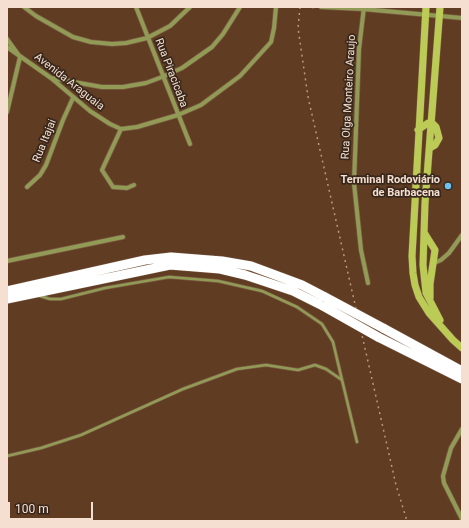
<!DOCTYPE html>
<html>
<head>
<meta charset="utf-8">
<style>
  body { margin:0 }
  #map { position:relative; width:469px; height:528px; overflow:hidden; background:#5f3c22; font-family:Roboto,sans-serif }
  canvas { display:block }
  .frame { position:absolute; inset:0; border:8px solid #f5dfd1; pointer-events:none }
  .scale { position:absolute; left:8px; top:502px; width:85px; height:18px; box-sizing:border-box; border:2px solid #f5dfd1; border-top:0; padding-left:5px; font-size:12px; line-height:14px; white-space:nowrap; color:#f5dfd1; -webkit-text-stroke:3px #38281c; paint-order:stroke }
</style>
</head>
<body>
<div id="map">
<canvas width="469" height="528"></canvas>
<div class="frame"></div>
<div class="scale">100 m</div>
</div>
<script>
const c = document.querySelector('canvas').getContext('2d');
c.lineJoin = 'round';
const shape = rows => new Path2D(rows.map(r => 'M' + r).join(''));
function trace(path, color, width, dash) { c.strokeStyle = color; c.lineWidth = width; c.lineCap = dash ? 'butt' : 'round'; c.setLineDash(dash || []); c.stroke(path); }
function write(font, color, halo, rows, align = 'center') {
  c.font = font + ' Roboto,sans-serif'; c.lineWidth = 3.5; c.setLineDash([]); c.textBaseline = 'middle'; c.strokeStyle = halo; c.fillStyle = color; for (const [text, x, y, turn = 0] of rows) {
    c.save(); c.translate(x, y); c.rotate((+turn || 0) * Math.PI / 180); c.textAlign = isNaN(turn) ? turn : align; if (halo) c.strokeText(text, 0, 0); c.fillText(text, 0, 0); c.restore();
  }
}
const service = shape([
  [40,296,50,299,61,299,105,288,169,277,218,281,262,291,297,307,322,324,333,342,342,380],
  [7,456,41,448,81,435,183,389,237,369,266,365,298,370,315,365,326,369,342,380,357,442]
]);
const minor = shape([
  [24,7,36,16,73,37,91,42,112,44,126,43,147,38,170,26,190,7],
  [136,7,190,144],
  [321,7,363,9,462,18],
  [364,7,359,49,354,183,361,250,368,283],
  [7,39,20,57,7,112],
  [7,47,51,78,90,111,110,124,121,129,137,127,178,115,201,105,240,76,271,42,274,28,276,7],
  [51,78,102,87,123,87,146,83,162,77,182,68,212,47,223,34,240,7],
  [121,129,102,170,113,187,127,188,134,185],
  [27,187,40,175,46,165,63,120,73,98],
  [7,261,123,237],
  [434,263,441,260,449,253,462,235],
  [462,429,451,448,443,476,444,483,462,519]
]);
const secondary = shape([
  [426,7,412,256,413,273,415,285,419,297,429,313,453,340,462,348],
  [418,130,428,123,432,123,436,127,439,138,435,145,430,148],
  [425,234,435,250,430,284,430,298],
  [440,320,426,293,423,265,425,203,440,7]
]);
const motorway = shape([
  [7,291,145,260,171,257,222,261,251,266,302,285,325,297],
  [7,299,170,265,220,269,245,275,293,291,323,306],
  [383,328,462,371],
  [378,337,462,379]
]);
trace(service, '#7a5942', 4);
trace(minor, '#7a5942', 5.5);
trace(secondary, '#7a5942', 8);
trace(motorway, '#7a5942', 10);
trace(shape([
  [309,7,313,9,315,7]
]), '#a28570', 1, [1, 3]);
trace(service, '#919b56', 2.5);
trace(minor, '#919b56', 4);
trace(secondary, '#bbcb56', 7);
trace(motorway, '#fff', 9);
trace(shape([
  [300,7,298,28,308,97,396,485,407,521]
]), '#b59986', 1.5, [2, 4]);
const motorwayBridge = shape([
  [325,297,383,328],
  [323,306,378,337]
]);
trace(motorwayBridge, '#7a5942', 10, []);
trace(motorwayBridge, '#fff', 9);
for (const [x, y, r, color] of [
  [448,186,4,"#6ec2f3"]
]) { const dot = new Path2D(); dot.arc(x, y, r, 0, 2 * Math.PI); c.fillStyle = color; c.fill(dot); trace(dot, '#38281c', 1.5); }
write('11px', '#f5dfd1', '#38281c', [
  ["Rua Piracicaba",171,73,69],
  ["Avenida Araguaia",69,82,38],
  ["Rua Olga Monteiro Araujo",349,97,-87],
  ["Rua Itajai",45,141,-68]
]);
write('bold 11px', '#f5dfd1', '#38281c', [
  ["Terminal Rodoviário",440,180],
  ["de Barbacena",440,193]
], 'right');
</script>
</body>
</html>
